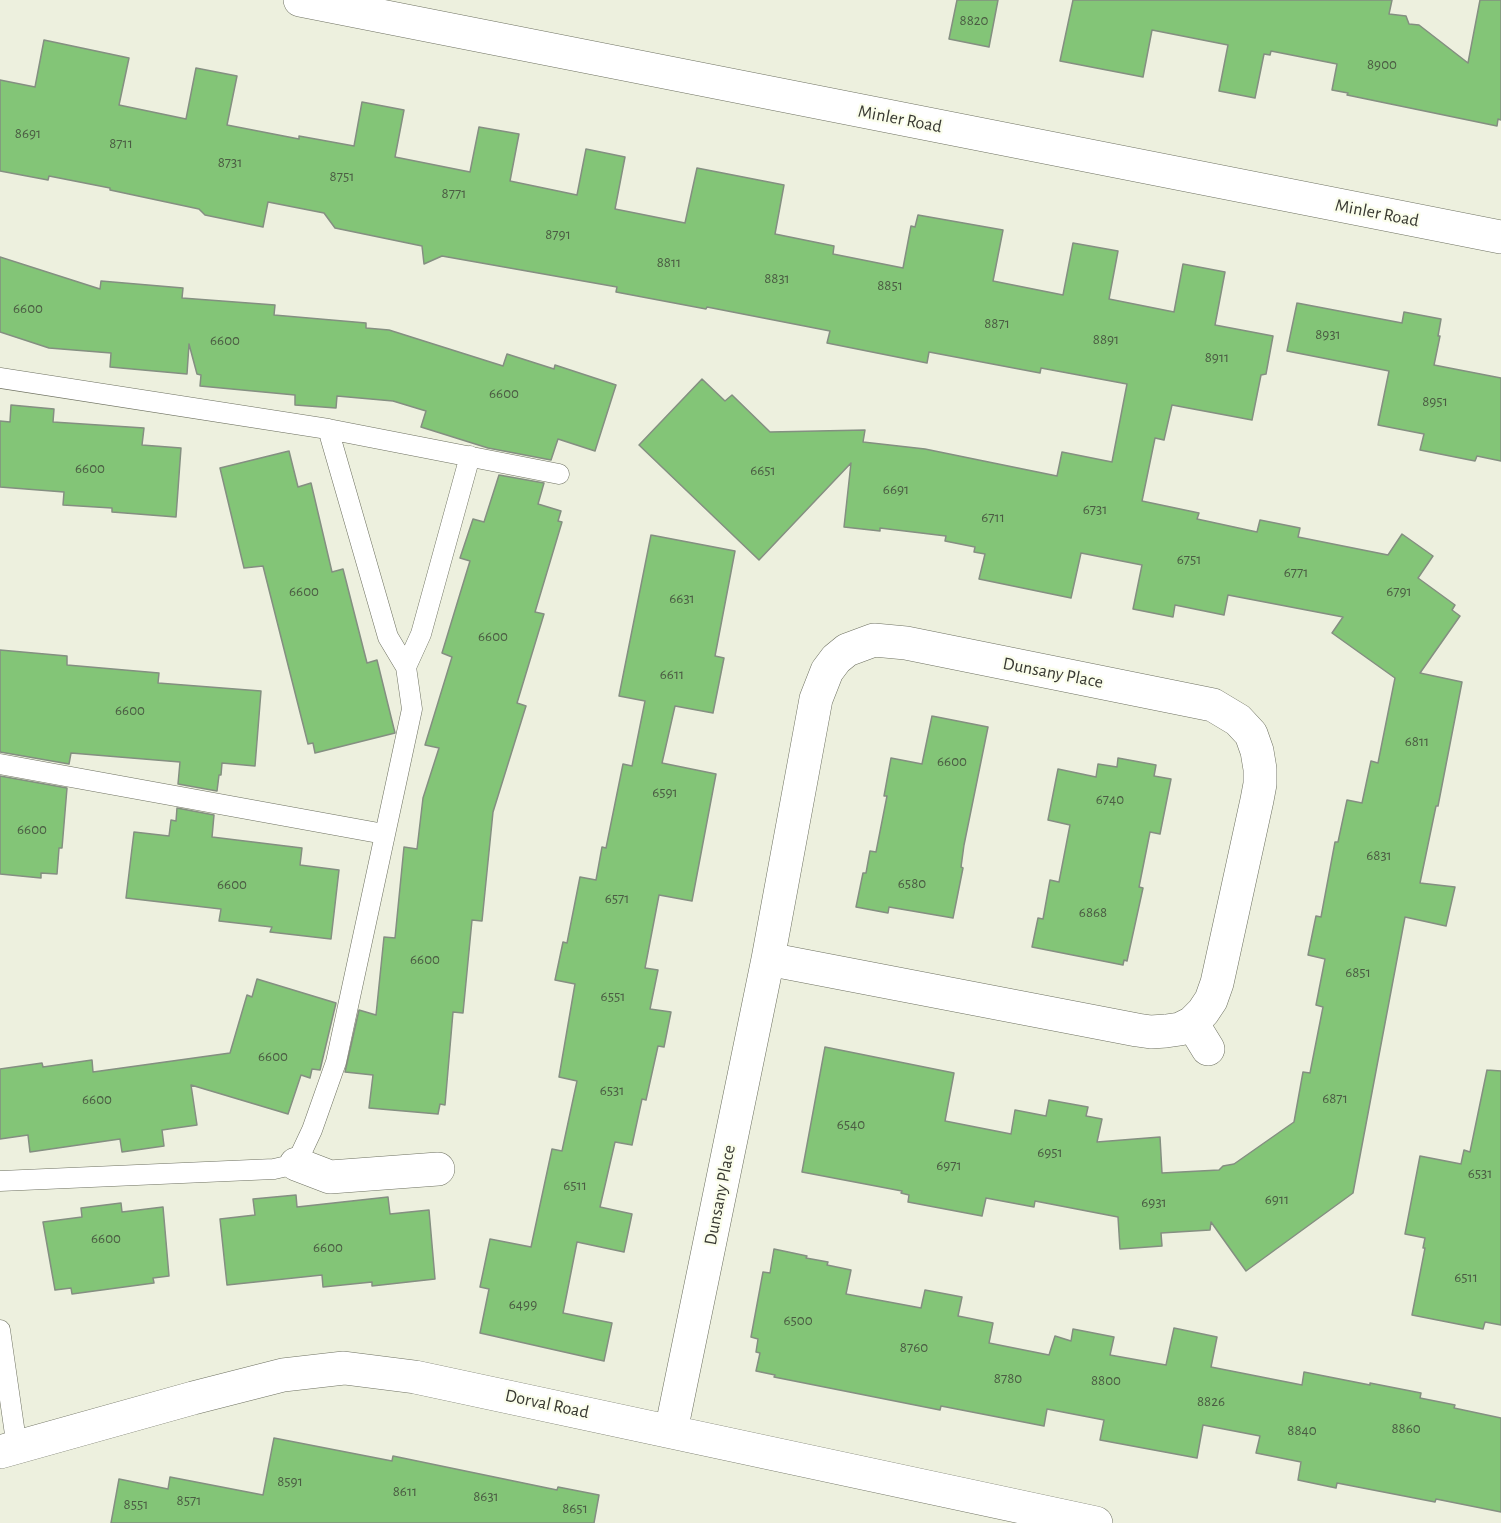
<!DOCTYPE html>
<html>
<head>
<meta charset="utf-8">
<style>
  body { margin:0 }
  canvas { display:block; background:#edf0de }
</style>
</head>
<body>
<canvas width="1501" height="1523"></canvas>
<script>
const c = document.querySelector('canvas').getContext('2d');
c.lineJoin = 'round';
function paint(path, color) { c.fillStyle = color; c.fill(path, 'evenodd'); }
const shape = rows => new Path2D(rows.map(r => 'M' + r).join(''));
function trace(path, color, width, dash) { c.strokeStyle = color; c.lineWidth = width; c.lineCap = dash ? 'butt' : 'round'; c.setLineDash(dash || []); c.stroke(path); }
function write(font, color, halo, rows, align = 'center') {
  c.font = font + ' "Alegreya Sans",sans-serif'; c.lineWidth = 4.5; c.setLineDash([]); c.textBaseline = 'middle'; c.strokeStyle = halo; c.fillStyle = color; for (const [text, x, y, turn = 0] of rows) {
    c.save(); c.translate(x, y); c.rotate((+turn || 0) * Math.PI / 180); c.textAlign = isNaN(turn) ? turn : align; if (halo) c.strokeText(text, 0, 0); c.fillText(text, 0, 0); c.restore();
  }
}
const building = shape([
  [957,0,998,0,989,47,949,39,957,0],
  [1073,0,1392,0,1389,14,1406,16,1409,24,1419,25,1468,63,1480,0,1501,0,1501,120,1498,119,1497,126,1347,95,1348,93,1332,90,1337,64,1271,51,1270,55,1264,54,1255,98,1219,91,1228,45,1152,30,1143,77,1060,61,1073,0],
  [44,40,129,58,119,105,186,119,196,68,237,76,227,125,299,139,299,136,354,146,362,102,404,110,395,157,470,172,479,127,519,134,510,181,577,195,586,149,625,157,615,209,685,223,697,168,784,185,775,234,834,246,833,254,903,268,911,226,915,227,918,215,1003,230,993,281,1063,295,1073,243,1118,251,1109,299,1174,312,1183,264,1225,272,1215,325,1273,336,1266,374,1261,375,1252,420,1172,405,1164,440,1155,438,1142,501,1199,513,1197,519,1257,532,1260,520,1300,528,1298,537,1388,555,1402,534,1433,556,1418,578,1455,605,1452,610,1460,616,1420,673,1462,682,1438,806,1436,806,1420,883,1455,887,1446,926,1405,917,1353,1193,1246,1271,1211,1222,1210,1230,1161,1233,1162,1246,1120,1249,1118,1217,1035,1201,1034,1207,986,1198,982,1216,908,1202,909,1195,901,1193,902,1191,802,1172,825,1047,954,1073,945,1121,1011,1134,1015,1110,1046,1116,1049,1100,1088,1107,1086,1116,1102,1119,1097,1142,1160,1137,1162,1173,1219,1170,1223,1166,1234,1164,1294,1122,1303,1072,1310,1073,1323,1007,1316,1005,1325,959,1308,955,1316,916,1321,917,1335,842,1338,842,1347,800,1362,803,1371,761,1378,763,1395,678,1332,633,1343,617,1228,595,1224,615,1175,605,1173,617,1133,609,1142,565,1081,553,1071,598,979,579,985,554,974,552,975,547,945,541,946,536,880,528,880,531,844,527,851,463,759,560,639,445,702,379,725,401,732,395,770,432,865,430,863,442,925,449,1057,476,1062,452,1112,462,1127,384,1041,368,1040,373,929,352,927,363,827,343,830,331,707,307,706,309,616,292,617,287,442,256,424,264,422,246,335,228,324,213,268,202,263,227,205,215,199,209,110,190,110,188,49,176,48,180,0,171,0,80,35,87,44,40],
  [0,257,100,289,101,281,183,288,182,298,275,305,274,315,366,323,366,328,389,330,503,366,507,354,554,369,555,365,616,385,595,451,558,439,551,460,488,448,421,427,426,411,393,401,337,396,336,408,295,405,295,395,200,386,201,375,197,374,189,344,187,374,110,367,111,353,49,348,0,332,0,257],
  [1297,303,1402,323,1404,312,1441,319,1438,336,1440,336,1434,365,1501,378,1501,461,1477,456,1475,461,1420,450,1424,434,1378,425,1389,371,1287,351,1297,303],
  [11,405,54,409,53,422,144,428,142,445,181,448,176,517,112,512,112,508,63,505,64,492,0,487,0,421,10,422,11,405],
  [289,451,298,487,311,483,332,572,343,569,367,663,377,660,395,733,315,753,313,743,308,744,263,566,244,568,220,468,289,451],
  [499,475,544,483,538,504,561,511,558,521,562,522,535,612,544,614,517,703,526,706,493,812,482,921,472,920,463,1013,453,1012,445,1105,440,1104,438,1114,369,1108,373,1075,345,1072,359,1010,376,1015,384,937,395,938,404,847,417,849,423,798,439,748,425,745,452,657,442,653,470,561,460,558,473,519,484,522,499,475],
  [651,535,735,551,715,656,724,658,713,713,675,706,662,763,716,774,692,901,659,895,645,968,658,970,650,1009,671,1012,664,1047,658,1046,646,1100,642,1099,632,1145,615,1142,600,1207,632,1214,624,1252,577,1242,563,1313,612,1323,604,1361,480,1333,489,1289,480,1287,490,1239,531,1247,552,1149,562,1151,577,1081,559,1077,575,984,555,980,563,942,567,943,580,877,596,880,602,847,606,848,623,764,632,766,645,701,619,696,651,535],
  [0,650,67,656,67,665,159,673,158,683,261,691,255,766,222,763,221,775,219,775,217,791,178,784,180,762,71,753,69,764,0,752,0,650],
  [932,716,988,727,964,845,961,867,963,868,953,918,889,907,888,913,856,907,863,873,866,873,870,851,876,852,887,796,884,796,891,758,922,764,932,716],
  [1118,758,1156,765,1154,776,1171,779,1160,834,1150,832,1139,887,1143,888,1127,961,1124,960,1123,965,1032,947,1038,918,1043,919,1050,880,1059,882,1070,825,1048,820,1058,769,1096,777,1098,764,1117,767,1118,758],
  [0,776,67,788,62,848,59,848,57,874,41,873,41,878,0,874,0,776],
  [177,808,214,815,212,837,302,848,300,865,339,870,331,939,270,932,272,927,219,921,221,909,126,898,134,832,169,836,171,820,176,821,177,808],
  [257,979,336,1003,320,1070,312,1069,310,1078,301,1075,288,1114,191,1085,197,1125,162,1130,164,1146,122,1152,120,1139,30,1152,28,1135,0,1139,0,1069,42,1063,43,1067,92,1060,93,1072,230,1053,247,995,252,997,257,979],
  [1487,1070,1501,1071,1501,1325,1485,1322,1483,1329,1412,1315,1425,1248,1423,1248,1425,1238,1405,1234,1420,1156,1461,1164,1464,1150,1470,1152,1487,1070],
  [296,1195,297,1207,388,1197,390,1214,429,1210,435,1279,372,1286,372,1282,323,1287,322,1275,227,1285,220,1219,255,1215,253,1199,296,1195],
  [121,1203,122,1212,163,1207,169,1276,153,1278,154,1283,72,1294,71,1288,55,1290,43,1222,82,1217,81,1208,121,1203],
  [774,1249,807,1256,806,1258,828,1262,827,1265,851,1270,846,1294,921,1308,925,1290,962,1297,958,1316,993,1323,989,1343,1049,1355,1055,1336,1071,1341,1073,1329,1114,1337,1110,1355,1166,1365,1174,1328,1217,1337,1211,1367,1302,1385,1304,1372,1370,1385,1370,1383,1421,1393,1420,1398,1455,1405,1454,1408,1501,1418,1501,1512,1436,1499,1435,1502,1337,1483,1336,1488,1298,1480,1301,1462,1256,1453,1260,1436,1203,1425,1197,1458,1100,1440,1104,1420,1047,1409,1044,1426,941,1406,940,1410,774,1377,775,1375,756,1371,760,1353,756,1352,758,1339,751,1337,763,1272,770,1273,774,1249],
  [274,1438,392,1461,393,1456,557,1490,558,1487,599,1495,594,1523,111,1523,119,1479,168,1489,170,1477,263,1495,274,1438]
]);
paint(building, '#83c577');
trace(building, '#848f81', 1.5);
const lane = shape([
  [0,378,328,429,388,637,406,667,412,709,336,1062,312,1130,296,1164,274,1169,0,1181],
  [328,429,559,474],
  [406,667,421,634,470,456],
  [0,764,384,834],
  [0,1330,17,1448]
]);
const street = shape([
  [300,0,1501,237],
  [1192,1023,1208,1049],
  [296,1164,330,1177,438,1169],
  [671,1431,768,959,816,699,827,671,836,659,847,650,874,640,906,643,1213,705,1238,720,1251,734,1257,751,1260,769,1260,784,1257,800,1217,983,1211,1000,1203,1012,1192,1023,1180,1029,1166,1031,1151,1032,1137,1030,768,959],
  [0,1452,193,1398,283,1375,344,1368,415,1377,1096,1523]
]);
trace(lane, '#6e7161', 21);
trace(street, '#6e7161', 34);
trace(lane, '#fff', 20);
trace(street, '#fff', 33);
write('15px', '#4b5c43', null, [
  ["8820",974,20],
  ["8900",1382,64],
  ["8691",28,133],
  ["8711",121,143],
  ["8731",230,162],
  ["8751",342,176],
  ["8771",454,193],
  ["8791",558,234],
  ["8811",669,262],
  ["8831",777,278],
  ["8851",890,285],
  ["6600",28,308],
  ["8871",997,323],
  ["8931",1328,334],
  ["8891",1106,339],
  ["6600",225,340],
  ["8911",1217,357],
  ["6600",504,393],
  ["8951",1435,401],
  ["6600",90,468],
  ["6651",763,470],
  ["6691",896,489],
  ["6731",1095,509],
  ["6711",993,517],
  ["6751",1189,559],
  ["6771",1296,572],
  ["6600",304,591],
  ["6791",1399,591],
  ["6631",682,598],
  ["6600",493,636],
  ["6611",672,674],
  ["6600",130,710],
  ["6811",1417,741],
  ["6600",952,761],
  ["6591",665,792],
  ["6740",1110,799],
  ["6600",32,829],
  ["6831",1379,855],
  ["6580",912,883],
  ["6600",232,884],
  ["6571",617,898],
  ["6868",1093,912],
  ["6600",425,959],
  ["6851",1358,972],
  ["6551",613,996],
  ["6600",273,1056],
  ["6531",612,1090],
  ["6871",1335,1098],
  ["6600",97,1099],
  ["6540",851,1124],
  ["6951",1050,1152],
  ["6971",949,1165],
  ["6531",1480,1173],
  ["6511",575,1185],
  ["6911",1277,1199],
  ["6931",1154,1202],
  ["6600",106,1238],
  ["6600",328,1247],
  ["6511",1466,1277],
  ["6499",523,1304],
  ["6500",798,1320],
  ["8760",914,1347],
  ["8780",1008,1378],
  ["8800",1106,1380],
  ["8826",1211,1401],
  ["8860",1406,1428],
  ["8840",1302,1430],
  ["8591",290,1481],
  ["8611",405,1491],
  ["8631",486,1496],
  ["8571",189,1500],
  ["8551",136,1504],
  ["8651",575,1508]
]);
write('18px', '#383932', '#fafdeb', [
  ["Minler Road",900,119,11],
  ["Minler Road",1377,213,11],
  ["Dunsany Place",1053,673,11],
  ["Dunsany Place",720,1195,-79],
  ["Dorval Road",547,1404,12]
]);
</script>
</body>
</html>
